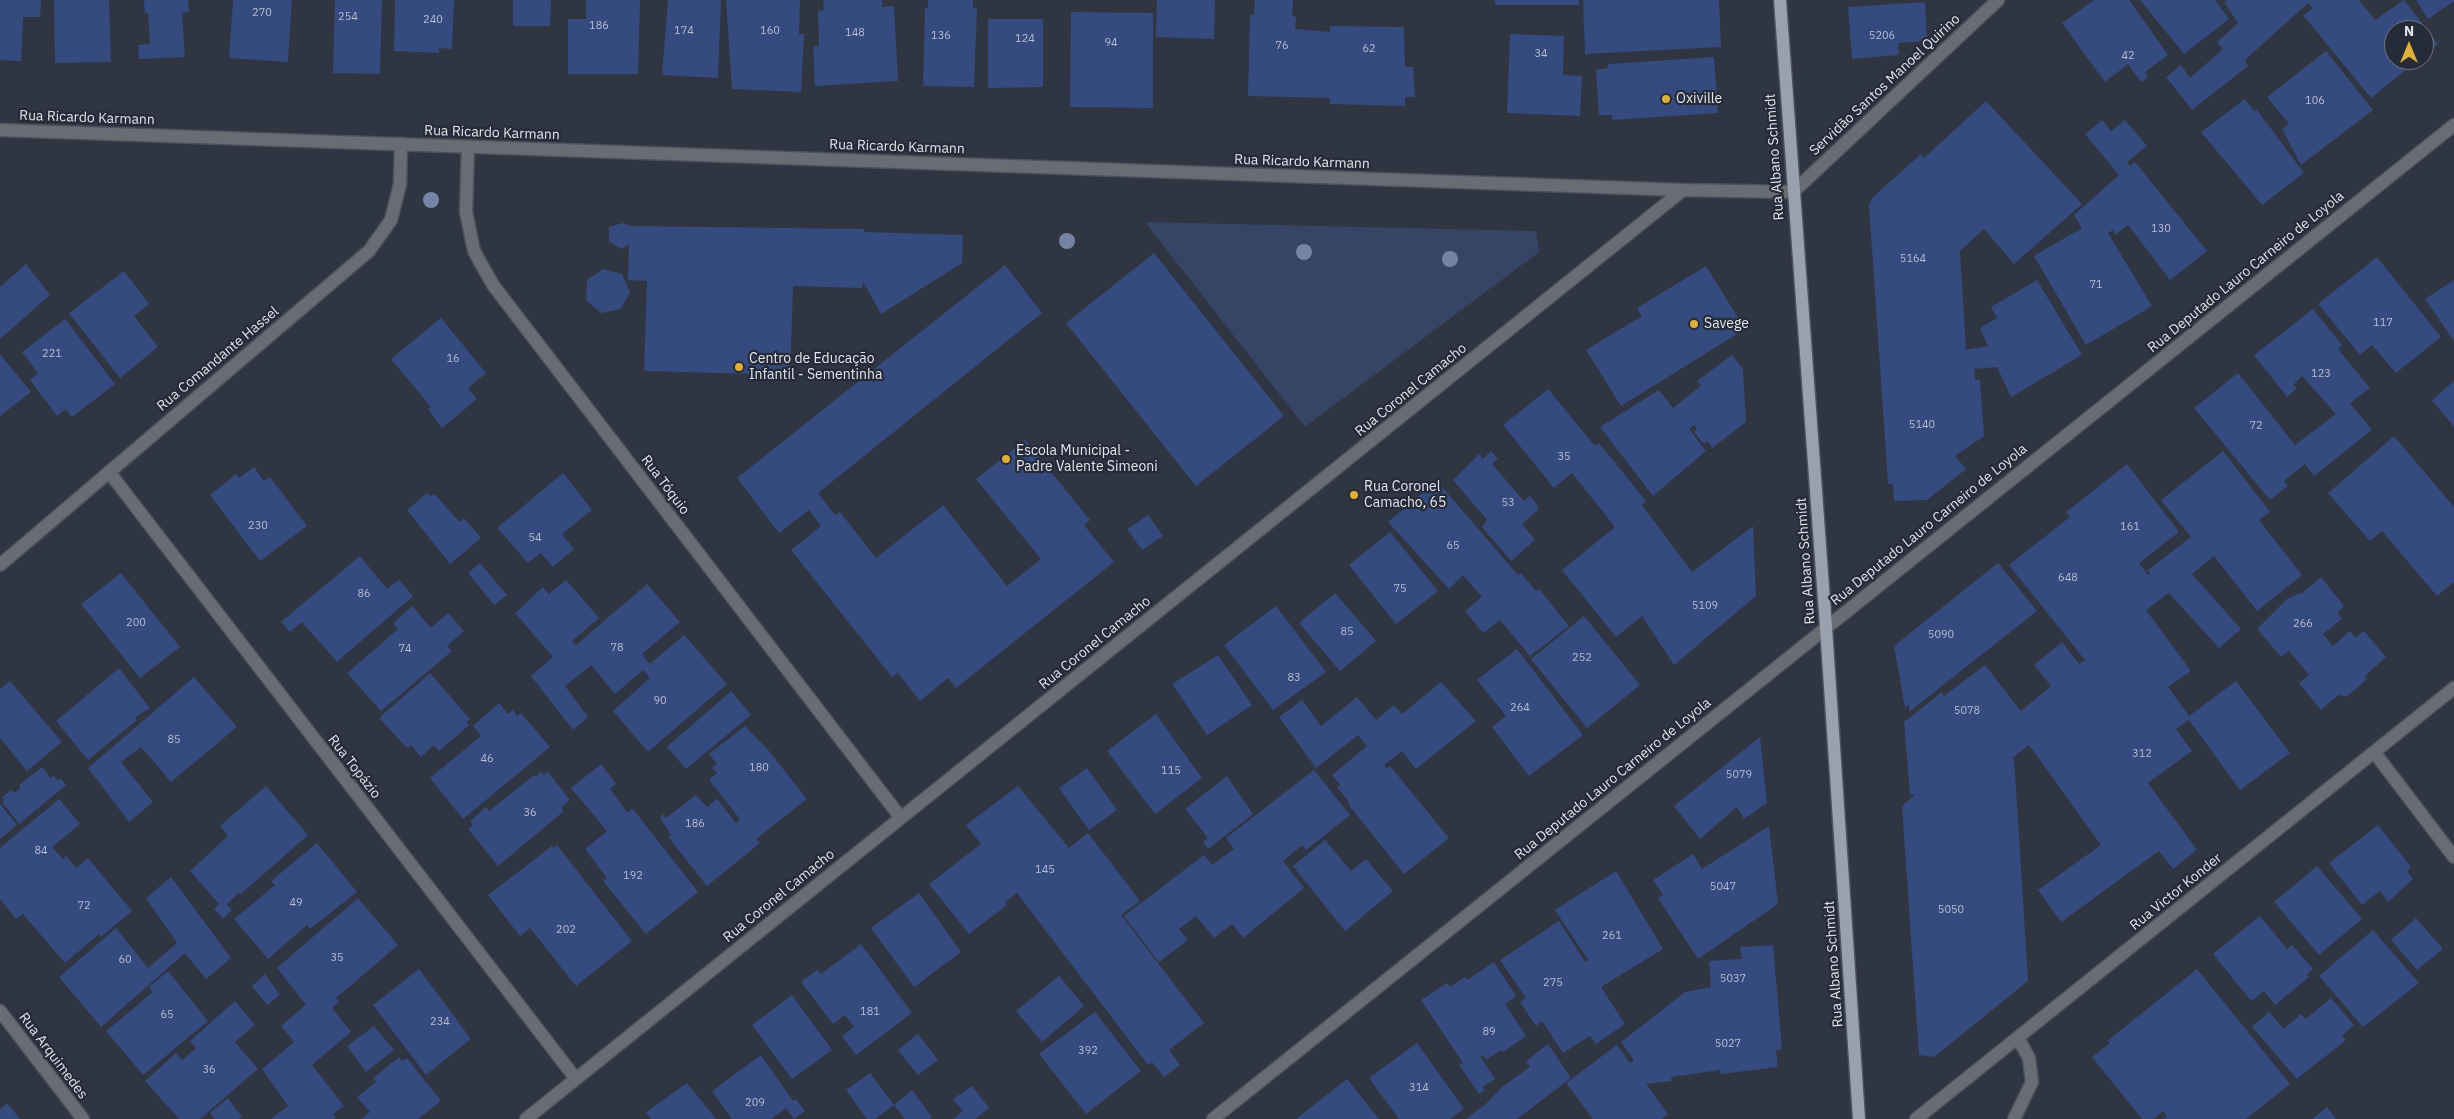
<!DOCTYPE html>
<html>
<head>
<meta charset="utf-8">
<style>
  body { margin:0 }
  #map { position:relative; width:2454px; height:1119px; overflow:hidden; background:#303542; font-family:"IBM Plex Sans",sans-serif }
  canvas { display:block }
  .north { position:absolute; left:2384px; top:20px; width:50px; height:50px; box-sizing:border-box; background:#262b38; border:1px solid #717581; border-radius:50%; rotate:0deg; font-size:14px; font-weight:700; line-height:20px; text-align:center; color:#e2e5ee }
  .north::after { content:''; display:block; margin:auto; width:18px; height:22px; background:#e0b034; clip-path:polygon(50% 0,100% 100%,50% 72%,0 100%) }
</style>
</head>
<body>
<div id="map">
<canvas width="2454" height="1119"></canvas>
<div class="north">N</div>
</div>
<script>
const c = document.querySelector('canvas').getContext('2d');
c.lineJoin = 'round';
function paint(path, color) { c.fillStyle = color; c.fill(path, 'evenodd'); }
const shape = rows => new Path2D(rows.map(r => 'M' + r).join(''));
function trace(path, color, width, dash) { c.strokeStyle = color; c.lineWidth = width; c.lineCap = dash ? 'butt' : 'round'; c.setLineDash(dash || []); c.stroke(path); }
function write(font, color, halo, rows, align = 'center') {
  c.font = font + ' "IBM Plex Sans",sans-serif'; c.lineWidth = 4.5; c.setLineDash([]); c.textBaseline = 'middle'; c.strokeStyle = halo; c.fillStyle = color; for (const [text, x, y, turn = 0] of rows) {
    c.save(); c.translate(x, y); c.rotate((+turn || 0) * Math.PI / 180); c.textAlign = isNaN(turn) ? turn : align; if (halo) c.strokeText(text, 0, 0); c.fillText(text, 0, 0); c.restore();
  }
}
paint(shape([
  [1145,222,1536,231,1539,252,1305,427]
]), '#364465');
paint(shape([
  [0,0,41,0,40,17,23,17,21,61,0,60],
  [54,0,109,0,111,62,55,63],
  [144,0,188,0,189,12,182,13,185,57,139,59,138,45,150,44,148,13,145,13],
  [233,0,292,0,288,62,229,58],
  [335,0,382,0,380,74,333,73],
  [395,0,454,0,452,49,439,48,439,53,394,51],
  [513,0,551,0,550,26,513,26],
  [586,0,640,0,638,74,568,74,568,19,586,19],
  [668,0,721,0,718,78,662,75],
  [726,0,800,0,799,34,804,34,801,92,732,89],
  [823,0,882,0,882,7,894,6,898,81,815,86,813,46,819,46,818,11,824,10],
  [928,0,973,0,973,8,977,9,974,87,923,86,925,8,928,8],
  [1157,0,1215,0,1214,39,1156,37],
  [1255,0,1293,0,1292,16,1296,17,1295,29,1330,32,1330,26,1404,27,1405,67,1413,67,1415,97,1405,97,1405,106,1330,104,1330,98,1248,96,1250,15,1254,15],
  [1495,0,1579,0,1579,5,1495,5],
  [1583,0,1719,0,1721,47,1585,54],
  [2094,0,2129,0,2168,55,2145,72,2148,77,2141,82,2128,64,2105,82,2062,23],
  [2140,0,2215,0,2229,19,2184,54],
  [2227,0,2359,0,2375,20,2404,0,2438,44,2424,56,2424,30,2394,30,2394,60,2418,60,2371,98,2303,15,2313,8,2308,3,2245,60,2248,66,2192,110,2166,77,2181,65,2190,78,2223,49,2217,42,2238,23,2224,2],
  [2416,0,2454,0,2454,1,2428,19],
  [1925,2,1927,41,1898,43,1899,55,1852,59,1848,7],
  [1071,12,1153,13,1153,108,1070,107],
  [988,19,1043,19,1043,87,988,88],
  [1510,34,1564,36,1563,75,1582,76,1580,116,1507,113],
  [2326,51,2373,110,2301,165,2282,129,2289,124,2267,97],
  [1714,57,1718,113,1612,120,1612,115,1599,115,1596,70,1608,68,1608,64],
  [2245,99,2254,111,2257,110,2304,173,2262,205,2201,132],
  [1986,101,2082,204,2014,264,1984,229,1960,251,1966,350,1988,346,1980,328,1997,318,1991,307,2037,280,2082,355,2011,397,1997,367,1974,369,1975,380,1980,380,1984,436,1955,456,1966,469,1927,500,1894,501,1893,484,1888,484,1869,205,1873,197,1921,154,1924,158],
  [2102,120,2111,131,2125,120,2147,146,2127,162,2130,166,2135,162,2207,251,2170,280,2128,225,2115,235,2113,230,2108,233,2152,306,2086,345,2034,256,2082,228,2074,215,2119,175,2085,134],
  [623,223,630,226,864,229,864,232,963,235,962,263,881,314,863,282,862,288,793,286,790,375,644,371,647,281,628,280,629,244,622,249,609,242,609,227],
  [1154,253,1284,416,1196,486,1066,323],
  [2377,257,2441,337,2396,373,2372,345,2360,355,2318,304],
  [26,264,50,295,0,339,0,287],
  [1005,265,1042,313,818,493,835,515,840,512,876,558,943,505,1007,586,1041,559,976,479,1025,440,1090,520,1084,525,1114,562,956,688,948,678,920,701,898,673,892,677,791,550,821,526,809,510,779,533,737,478],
  [1706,266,1745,329,1621,406,1586,350,1642,316,1637,308],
  [603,269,622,274,630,292,621,309,601,313,586,300,587,280],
  [124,271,149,304,134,316,158,347,120,378,69,313],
  [2454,280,2454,341,2425,299],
  [2313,309,2342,345,2338,349,2370,388,2350,403,2372,430,2314,476,2305,464,2284,481,2288,486,2270,500,2194,408,2238,373,2295,445,2336,414,2302,376,2293,385,2297,388,2287,397,2254,355],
  [441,318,486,373,468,388,477,399,442,428,428,409,431,407,391,359],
  [65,319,115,384,72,417,66,409,57,416,30,380,38,373,22,352],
  [0,354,31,392,0,416],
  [1732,355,1743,369,1746,422,1712,448,1707,441,1704,444,1694,432,1697,429,1694,425,1689,429,1706,451,1653,496,1600,427,1659,390,1673,408,1701,386,1697,381],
  [2454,381,2454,427,2432,400],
  [1548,389,1595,446,1599,443,1646,501,1642,505,1692,572,1753,526,1756,596,1674,665,1642,616,1616,637,1562,570,1615,527,1572,473,1554,488,1503,425],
  [2394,436,2454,507,2454,582,2437,596,2382,531,2370,541,2328,493],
  [1491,451,1498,459,1492,464,1524,501,1530,496,1538,506,1537,511,1522,524,1535,540,1511,561,1482,527,1487,520,1453,480,1479,454,1483,459],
  [2223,451,2270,512,2259,520,2302,575,2257,611,2214,556,2192,574,2241,629,2219,648,2169,593,2146,610,2191,671,2168,687,2189,716,2236,681,2290,753,2240,790,2189,720,2176,729,2192,751,2148,783,2197,850,2173,869,2159,851,2061,922,2038,890,2101,845,2029,745,2011,759,2014,758,2028,981,1934,1057,1919,1055,1902,806,1916,794,1910,795,1904,722,1942,692,1944,696,1985,665,2021,711,2051,686,2034,665,2062,642,2079,664,2085,660,2009,565,2070,517,2066,512,2127,464,2179,532,2139,563,2148,575,2150,574,2148,570,2191,537,2161,500],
  [254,467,264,481,270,477,307,526,260,561,210,495,236,474,239,478],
  [563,473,592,510,562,534,574,549,553,567,541,553,528,563,497,528],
  [1437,481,1518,575,1521,573,1536,591,1539,589,1569,626,1530,656,1500,620,1483,633,1465,611,1482,597,1463,575,1449,589,1388,522],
  [427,493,431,496,435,494,459,522,464,518,481,538,450,564,407,510],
  [1148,515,1163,536,1142,550,1127,529],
  [1390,532,1438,591,1396,624,1349,565],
  [360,556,387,589,399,580,413,596,337,662,302,622,290,632,281,622],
  [480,563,507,595,494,605,468,573],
  [1998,563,2037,611,1909,712,1909,704,1905,708,1894,646],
  [121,573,180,647,140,678,81,604],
  [2321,577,2344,606,2337,613,2342,619,2323,634,2333,646,2350,631,2355,638,2364,631,2386,657,2364,677,2368,678,2356,689,2346,697,2340,695,2336,697,2321,710,2299,683,2309,675,2289,651,2281,657,2257,629,2287,599,2299,593,2301,594],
  [566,580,599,618,572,641,576,645,647,584,680,622,642,654,650,664,684,635,727,684,648,752,613,711,650,678,643,670,615,694,591,665,565,686,588,717,573,730,531,676,553,657,515,613,543,587,549,594],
  [1335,593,1376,641,1340,671,1299,623],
  [412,606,431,628,448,613,464,631,447,646,452,651,381,711,347,673,398,629,393,623],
  [1276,606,1326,672,1273,710,1224,645],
  [1584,616,1640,685,1587,728,1531,659],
  [1517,649,1583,735,1529,776,1492,727,1506,716,1477,680],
  [1218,655,1252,705,1207,735,1172,684],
  [119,668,150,708,135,717,137,720,88,760,56,721],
  [430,673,470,719,467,722,469,725,439,751,434,745,421,757,411,745,407,748,379,718],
  [194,677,237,727,171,782,141,747,121,762,153,802,129,822,88,768],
  [10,681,62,742,27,771,0,738,0,689],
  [1441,682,1476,721,1416,769,1402,751,1384,765,1387,769,1390,766,1449,838,1404,874,1348,804,1349,802,1337,787,1340,785,1332,775,1367,746,1358,735,1316,768,1279,717,1302,700,1321,726,1357,697,1376,720,1394,705,1402,714],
  [731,691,751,715,686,769,667,747],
  [499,703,508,714,513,710,517,716,521,713,550,747,463,819,430,778,481,736,473,726],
  [1156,714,1202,778,1155,814,1107,751],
  [745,726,769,751,807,799,756,839,760,843,707,886,668,837,671,835,660,818,663,814,666,818,696,795,707,807,717,799,736,823,740,819,709,780,717,773,712,768,717,764,709,754],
  [1760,737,1767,803,1744,819,1737,807,1700,839,1674,806],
  [601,764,616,784,610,789,627,812,633,809,698,892,646,934,603,881,607,878,585,849,607,831,571,788],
  [42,767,51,778,54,776,58,781,60,778,66,785,19,824,2,802,4,800,2,797,11,790,14,793,21,788,19,785],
  [1087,768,1117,810,1089,830,1059,788],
  [1314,770,1350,815,1306,850,1302,845,1283,861,1304,888,1243,938,1232,924,1214,938,1196,916,1179,929,1188,940,1159,962,1124,916,1204,855,1212,865,1234,849,1226,838],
  [541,772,544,775,548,772,570,800,561,807,564,811,498,866,468,829,473,825,470,821,486,807,489,811,534,775,536,776],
  [1227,776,1253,814,1208,849,1203,842,1208,838,1185,809],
  [266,786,308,835,240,895,239,893,227,904,232,910,223,919,214,909,219,904,190,871,228,836,220,826],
  [1018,786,1069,848,1088,833,1108,859,1140,901,1121,915,1204,1023,1169,1050,1180,1065,1164,1077,1152,1062,1148,1065,1017,893,1005,902,1007,905,969,934,929,884,981,844,966,825],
  [59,799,80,824,52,847,63,859,66,856,76,868,88,858,132,911,101,937,99,934,65,963,23,914,16,919,0,899,0,848],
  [0,804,17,825,0,839],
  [2378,825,2411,867,2407,871,2413,879,2388,902,2380,891,2362,905,2329,863],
  [1769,826,1778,904,1698,959,1658,898,1663,895,1653,880,1693,854,1702,869],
  [1325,840,1351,871,1366,859,1393,891,1345,931,1293,866],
  [317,843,357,892,310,929,307,925,268,959,234,919,275,885,271,881],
  [557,845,632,941,576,986,530,928,520,936,488,895,552,846,553,848],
  [2317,866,2362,919,2319,955,2274,902],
  [1616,871,1663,949,1601,987,1625,1024,1596,1044,1590,1036,1563,1053,1542,1021,1536,1026,1520,1002,1526,998,1500,960,1559,921,1585,962,1588,960,1555,910],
  [171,877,231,958,206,979,185,953,101,1027,59,977,116,928,148,968,177,943,146,898],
  [919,893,961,952,914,987,871,928],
  [358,898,398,945,336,998,339,1002,332,1008,351,1032,312,1065,344,1106,333,1114,336,1117,333,1119,271,1119,288,1106,262,1069,294,1042,281,1026,306,1005,277,968],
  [2260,916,2287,949,2292,945,2313,969,2307,974,2309,977,2275,1005,2264,991,2251,1001,2213,954],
  [2416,918,2443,949,2417,970,2391,940],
  [2373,930,2419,983,2363,1027,2319,976],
  [861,944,912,1013,856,1055,842,1036,854,1027,845,1015,833,1024,801,982,817,970,821,974],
  [1773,945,1782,1049,1776,1050,1778,1067,1721,1074,1720,1070,1671,1077,1672,1081,1646,1084,1668,1114,1662,1119,1593,1119,1566,1083,1617,1045,1630,1063,1634,1060,1621,1042,1685,992,1711,987,1709,961,1742,959,1740,947],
  [1494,962,1516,996,1505,1004,1526,1036,1503,1052,1501,1050,1486,1060,1483,1055,1480,1056,1495,1079,1482,1087,1485,1090,1479,1094,1459,1065,1463,1063,1421,1000,1447,983,1450,987,1465,977,1467,980],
  [419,969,471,1039,426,1075,373,1005],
  [2197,969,2290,1084,2246,1119,2163,1119,2167,1116,2163,1111,2153,1119,2142,1119,2092,1057,2110,1043,2107,1041],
  [168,971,208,1021,143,1075,106,1031,153,992,149,987],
  [265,974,280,995,267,1005,252,986],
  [1059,976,1084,1006,1042,1042,1016,1011],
  [792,995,832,1050,792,1079,752,1025],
  [2331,998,2354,1025,2342,1036,2346,1040,2297,1079,2252,1027,2269,1012,2284,1029,2301,1014,2306,1019],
  [235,1001,255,1025,235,1042,258,1069,200,1119,179,1119,145,1081,176,1053,182,1060,196,1048,190,1041],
  [1095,1012,1141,1071,1086,1114,1039,1054],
  [374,1026,394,1050,366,1072,347,1046],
  [918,1034,938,1060,918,1075,898,1050],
  [1417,1043,1464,1109,1450,1119,1399,1119,1369,1078],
  [1548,1044,1571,1078,1517,1119,1466,1119,1487,1103,1502,1087,1530,1067,1526,1061],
  [761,1055,793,1101,796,1099,805,1111,794,1119,786,1108,771,1119,732,1119,712,1091],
  [399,1057,402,1061,407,1058,441,1101,418,1119,361,1119,370,1112,357,1097,376,1082,373,1078],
  [870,1073,894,1105,875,1119,867,1119,846,1090],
  [1347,1079,1379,1119,1296,1119],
  [687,1083,716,1119,651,1119,646,1112],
  [972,1086,989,1108,975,1119,953,1119,963,1111,953,1099],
  [912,1090,932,1117,929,1119,905,1119,894,1105],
  [228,1098,242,1117,239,1119,215,1119,210,1113],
  [7,1103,20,1119,0,1119,0,1109],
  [2327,1107,2336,1119,2312,1119]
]), '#354a7e');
const service = shape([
  [2014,1119,2032,1082,2029,1058,2018,1038]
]);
const minor = shape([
  [0,130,1683,190,1793,192,1998,0],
  [468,147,466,212,474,251,493,285,901,818],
  [109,472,576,1079],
  [0,565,369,251,391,220,400,184,401,144],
  [2374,752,2454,857],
  [0,1011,83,1119],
  [526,1119,1683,190],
  [1213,1119,2454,125],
  [1916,1119,2454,688]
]);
const primary = shape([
  [1780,0,1826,627,1859,1119]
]);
trace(service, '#4c515e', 15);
trace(minor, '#4c515e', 15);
trace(primary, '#4c515e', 15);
trace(service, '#696c72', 12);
trace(minor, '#696c72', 12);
trace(primary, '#9aa1ae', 12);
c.fillStyle = '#7584a4';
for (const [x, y] of [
  [431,200],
  [1067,241],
  [1304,252],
  [1450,259]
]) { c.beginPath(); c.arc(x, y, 8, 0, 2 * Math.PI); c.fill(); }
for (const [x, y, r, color] of [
  [1666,99,5,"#e0b034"],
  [1694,324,5,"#e0b034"],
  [739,367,5,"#e0b034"],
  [1006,459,5,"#e0b034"],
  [1354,495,5,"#e0b034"]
]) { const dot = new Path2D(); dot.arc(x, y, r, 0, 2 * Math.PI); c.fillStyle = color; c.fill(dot); trace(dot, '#262b38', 2); }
write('11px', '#b7bed2', null, [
  ["270",262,13],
  ["254",348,17],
  ["240",433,20],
  ["186",599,26],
  ["174",684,31],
  ["160",770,31],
  ["148",855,33],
  ["136",941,36],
  ["5206",1882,36],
  ["124",1025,39],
  ["94",1111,43],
  ["76",1282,46],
  ["62",1369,49],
  ["34",1541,54],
  ["42",2128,56],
  ["106",2315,101],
  ["130",2161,229],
  ["5164",1913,259],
  ["71",2096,285],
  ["117",2383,323],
  ["221",52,354],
  ["16",453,359],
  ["123",2321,374],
  ["5140",1922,425],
  ["72",2256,426],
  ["35",1564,457],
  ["53",1508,503],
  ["230",258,526],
  ["161",2130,527],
  ["54",535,538],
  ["65",1453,546],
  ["648",2068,578],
  ["75",1400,589],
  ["86",364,594],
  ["5109",1705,606],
  ["200",136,623],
  ["266",2303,624],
  ["85",1347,632],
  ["5090",1941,635],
  ["78",617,648],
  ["74",405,649],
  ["252",1582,658],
  ["83",1294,678],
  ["90",660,701],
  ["264",1520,708],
  ["5078",1967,711],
  ["85",174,740],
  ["312",2142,754],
  ["46",487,759],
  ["180",759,768],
  ["115",1171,771],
  ["5079",1739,775],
  ["36",530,813],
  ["186",695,824],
  ["84",41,851],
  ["145",1045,870],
  ["192",633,876],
  ["5047",1723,887],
  ["49",296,903],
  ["72",84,906],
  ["5050",1951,910],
  ["202",566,930],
  ["261",1612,936],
  ["35",337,958],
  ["60",125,960],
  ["5037",1733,979],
  ["275",1553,983],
  ["181",870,1012],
  ["65",167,1015],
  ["234",440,1022],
  ["89",1489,1032],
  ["5027",1728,1044],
  ["392",1088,1051],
  ["36",209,1070],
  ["314",1419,1088],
  ["209",755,1103]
]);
write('14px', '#e2e5ee', '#262b38', [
  ["Servidão Santos Manoel Quirino",1885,85,-43],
  ["Rua Ricardo Karmann",87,118,2],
  ["Rua Ricardo Karmann",492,133,2],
  ["Rua Ricardo Karmann",897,147,2],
  ["Rua Albano Schmidt",1775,157,-94],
  ["Rua Ricardo Karmann",1302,162,2],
  ["Rua Deputado Lauro Carneiro de Loyola",2246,272,-39],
  ["Rua Comandante Hassel",218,359,-40],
  ["Rua Coronel Camacho",1411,390,-39],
  ["Rua Tóquio",665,485,53],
  ["Rua Deputado Lauro Carneiro de Loyola",1929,525,-39],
  ["Rua Albano Schmidt",1806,561,-94],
  ["Rua Coronel Camacho",1095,643,-39],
  ["Rua Topázio",354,767,52],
  ["Rua Deputado Lauro Carneiro de Loyola",1613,779,-39],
  ["Rua Victor Konder",2176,892,-39],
  ["Rua Coronel Camacho",779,896,-39],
  ["Rua Albano Schmidt",1834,964,-94],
  ["Rua Arquimedes",53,1056,53]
]);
write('14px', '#e2e5ee', '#262b38', [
  ["Oxiville",1676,99],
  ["Savege",1704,324],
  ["Centro de Educação",749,359],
  ["Infantil - Sementinha",749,375],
  ["Escola Municipal -",1016,451],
  ["Padre Valente Simeoni",1016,467],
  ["Rua Coronel",1364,487],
  ["Camacho, 65",1364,503]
], 'left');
</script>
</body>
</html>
